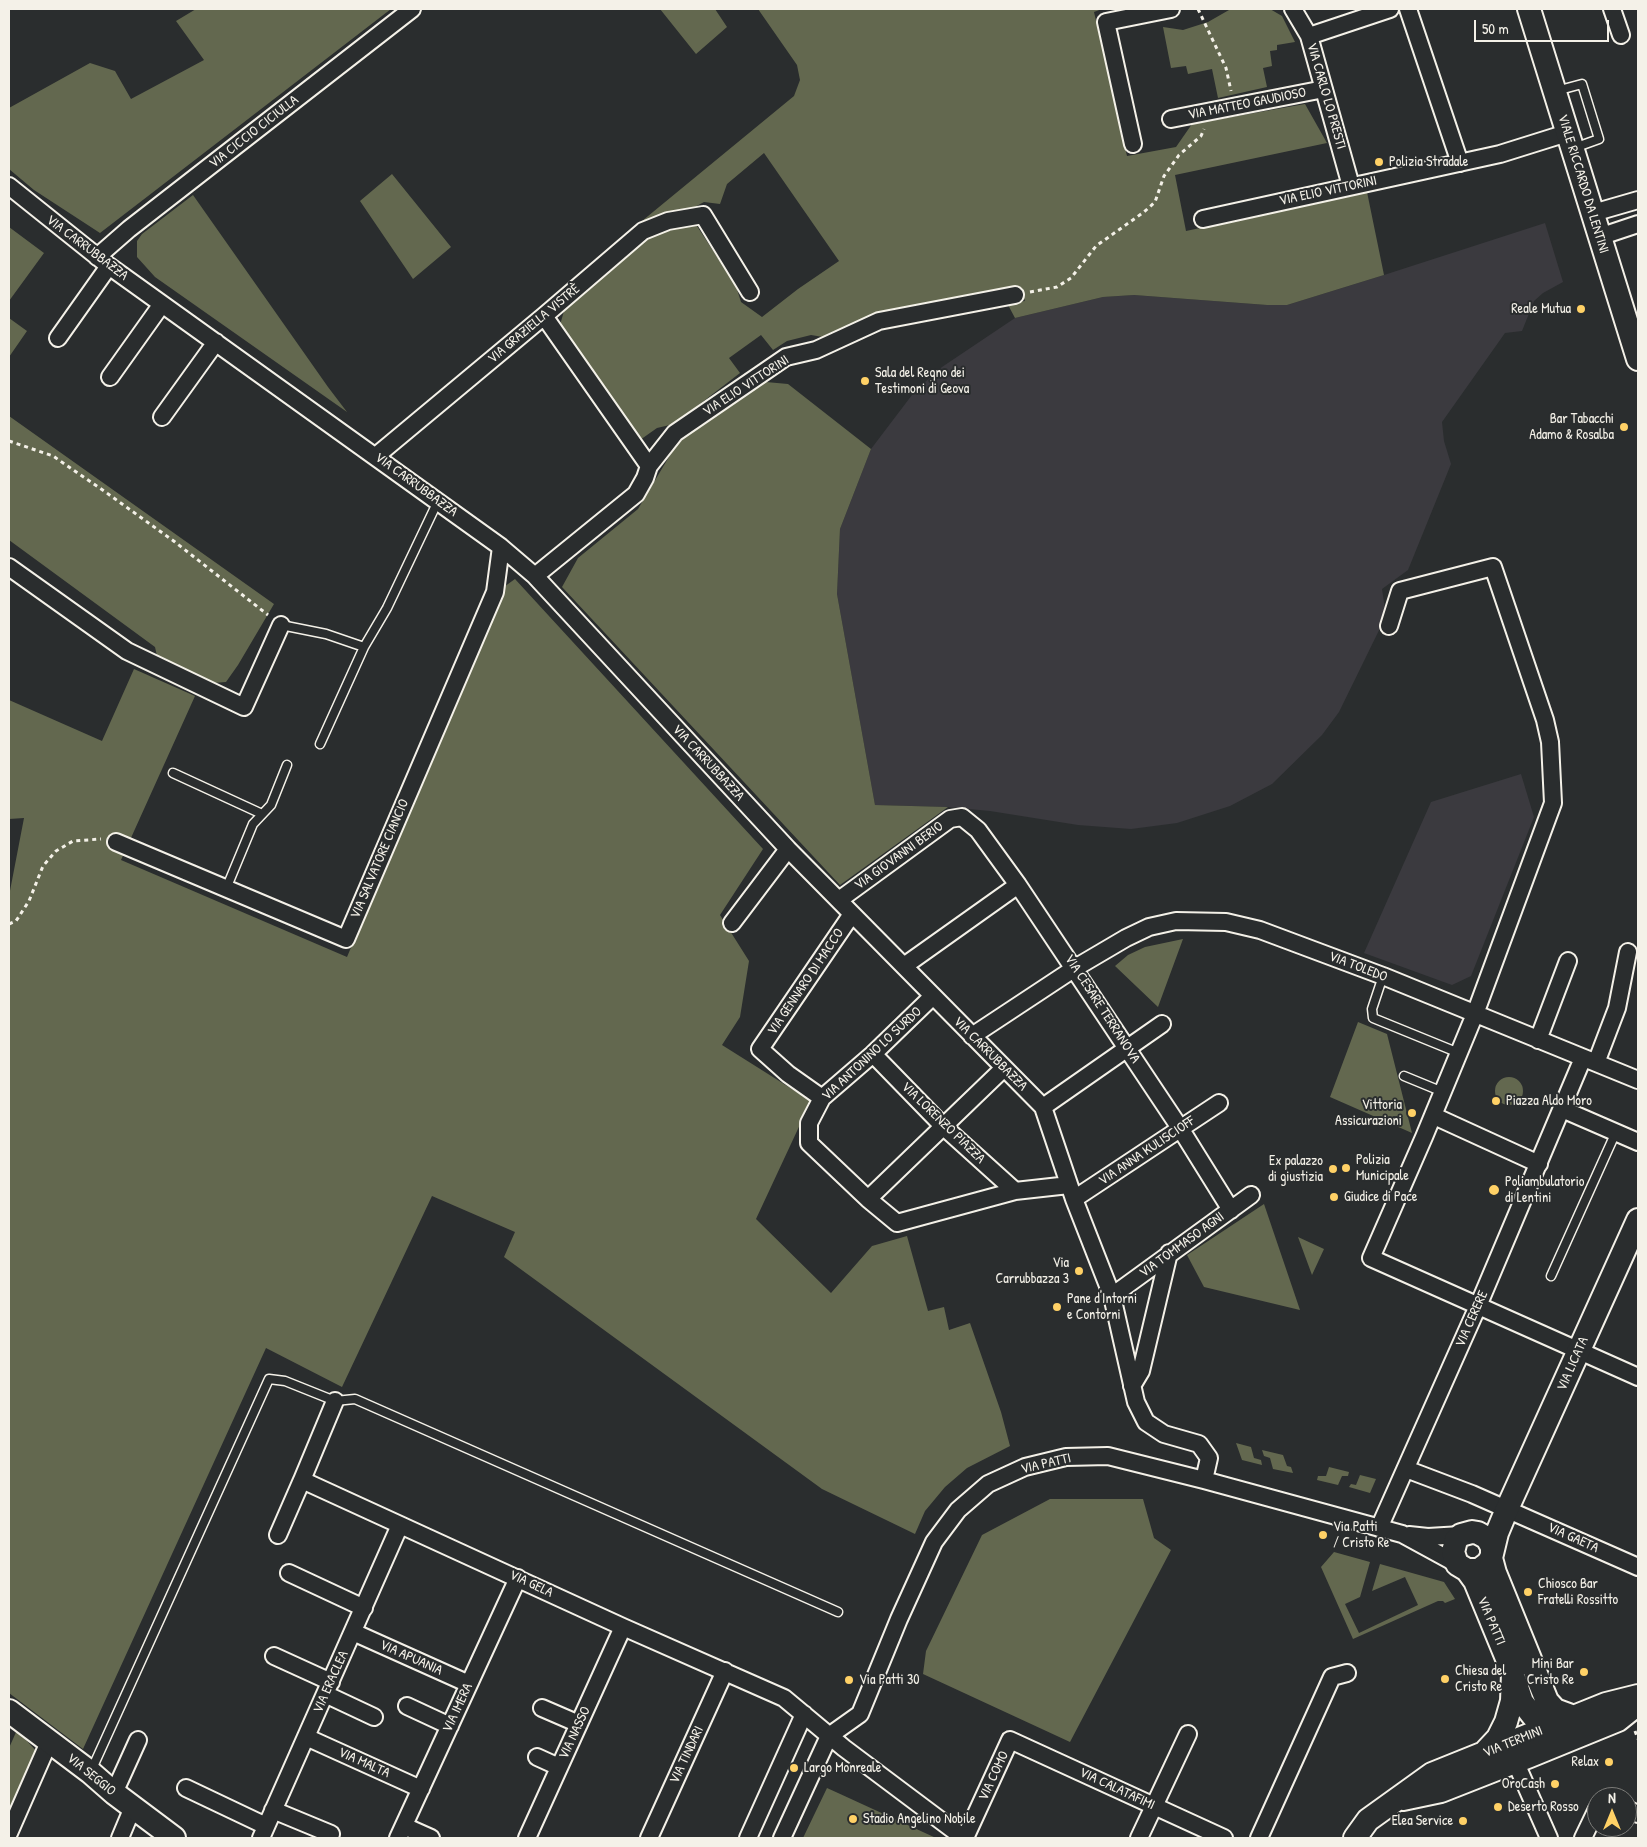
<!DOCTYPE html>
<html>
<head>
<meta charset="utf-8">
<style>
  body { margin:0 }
  #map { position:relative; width:1647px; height:1847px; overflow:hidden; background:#2a2d2e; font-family:"Patrick Hand",sans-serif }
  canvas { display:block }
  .frame { position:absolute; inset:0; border:10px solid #f4f1e8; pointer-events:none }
  .north { position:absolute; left:1587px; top:1787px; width:50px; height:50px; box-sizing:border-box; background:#2a2d2e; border:1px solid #7b7b78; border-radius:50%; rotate:0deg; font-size:14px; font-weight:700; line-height:20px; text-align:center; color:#f4f1e8 }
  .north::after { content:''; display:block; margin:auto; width:18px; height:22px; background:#ffd166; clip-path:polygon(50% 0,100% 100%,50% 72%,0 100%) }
  .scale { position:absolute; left:1474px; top:20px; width:135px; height:22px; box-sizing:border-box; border:2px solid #f4f1e8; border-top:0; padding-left:6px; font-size:15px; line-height:18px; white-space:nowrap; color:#f4f1e8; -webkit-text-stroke:4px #2a2d2e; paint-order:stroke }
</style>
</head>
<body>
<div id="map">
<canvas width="1647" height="1847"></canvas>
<div class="frame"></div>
<div class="north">N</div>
<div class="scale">50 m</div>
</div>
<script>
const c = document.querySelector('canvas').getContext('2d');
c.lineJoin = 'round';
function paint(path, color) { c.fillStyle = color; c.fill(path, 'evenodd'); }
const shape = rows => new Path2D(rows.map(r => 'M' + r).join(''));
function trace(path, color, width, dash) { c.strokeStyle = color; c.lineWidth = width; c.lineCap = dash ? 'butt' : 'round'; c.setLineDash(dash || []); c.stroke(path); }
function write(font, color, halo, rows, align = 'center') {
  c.font = font + ' "Patrick Hand",sans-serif'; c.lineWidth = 4; c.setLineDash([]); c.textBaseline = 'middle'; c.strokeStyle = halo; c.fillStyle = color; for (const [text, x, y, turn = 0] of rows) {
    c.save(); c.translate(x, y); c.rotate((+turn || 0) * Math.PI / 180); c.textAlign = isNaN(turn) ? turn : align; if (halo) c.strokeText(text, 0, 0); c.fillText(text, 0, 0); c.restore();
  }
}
paint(shape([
  [1545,223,1563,282,1543,293,1534,301,1522,331,1505,333,1442,422,1444,441,1451,464,1408,570,1382,589,1386,616,1339,712,1322,735,1272,784,1230,806,1177,823,1131,829,1078,825,990,811,948,807,875,805,837,594,840,529,871,449,915,391,942,367,1015,318,1103,297,1134,295,1267,305,1287,305,1384,275],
  [1521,774,1534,817,1471,976,1452,985,1364,953,1431,802]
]), '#3b3a3f');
paint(shape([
  [196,9,391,9,100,233,34,190,9,169,9,108,90,63,115,71,131,99,204,60,176,21],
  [660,9,715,9,727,27,696,54],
  [758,9,1102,9,1094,12,1127,156,1176,147,1192,124,1305,104,1327,143,1175,175,1186,231,1367,192,1384,275,1287,305,1267,305,1134,295,1103,297,1015,318,1007,303,1025,301,1019,287,879,316,829,338,811,335,787,341,773,350,761,335,729,358,740,373,674,424,657,428,640,440,560,325,564,311,645,237,669,228,697,226,736,286,741,302,762,317,798,289,839,261,764,153,727,184,720,204,704,202,691,209,642,221,794,96,800,80,797,65],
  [1240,9,1270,9,1282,16,1295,42,1277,45,1277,50,1270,51,1272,66,1263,68,1267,87,1218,98,1212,69,1188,74,1186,66,1171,68,1163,27,1183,30,1208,22,1229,10],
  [392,174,451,247,413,279,360,201],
  [193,195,328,387,347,412,155,277,137,257,137,241,142,234],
  [9,227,44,253,9,301],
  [9,318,27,331,9,357],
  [766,382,788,384,871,449,840,529,837,594,875,805,948,807,840,885,562,587,578,558,638,509,679,440,738,397],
  [9,416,274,604,238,665,226,682,213,683,157,656,155,647,9,540],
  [515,579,763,849,720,915,749,961,740,1017,722,1045,811,1101,756,1219,831,1293,872,1246,907,1236,928,1311,944,1307,949,1330,970,1323,1001,1412,1010,1446,967,1468,945,1487,925,1511,915,1534,822,1489,504,1257,515,1232,432,1196,342,1387,266,1348,83,1749,9,1693,9,896,24,818,9,819,9,700,102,741,134,669,195,696,121,860,347,957,501,589],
  [1183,939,1158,1007,1115,966,1128,955,1145,947],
  [1358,1022,1387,1034,1412,1133,1330,1097],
  '1495 1091a14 14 0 1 1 28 0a14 14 0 1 1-28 0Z',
  [1264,1204,1300,1310,1204,1287,1187,1255],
  [1298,1237,1324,1249,1312,1275],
  [1236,1443,1251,1447,1254,1458,1261,1460,1262,1465,1242,1460],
  [1262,1450,1283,1455,1287,1466,1291,1467,1293,1473,1273,1469,1270,1458,1264,1456],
  [1329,1467,1349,1472,1348,1476,1342,1476,1338,1485,1317,1480,1318,1476,1326,1476],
  [1360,1475,1376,1479,1370,1493,1349,1487,1351,1484,1356,1485],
  [1050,1499,1143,1499,1154,1538,1171,1550,1070,1742,923,1674,926,1651,982,1535],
  [1334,1552,1370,1562,1360,1597,1345,1604,1359,1633,1418,1605,1405,1577,1372,1591,1380,1564,1444,1582,1455,1599,1445,1603,1443,1601,1438,1601,1353,1639,1321,1567],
  [17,1730,38,1753,9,1817,9,1748],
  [827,1788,838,1793,936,1838,803,1838]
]), '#63684f');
const lane = shape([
  [1556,91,1582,84,1599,139,1574,148],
  [281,625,326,634,364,647],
  [320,744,364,647,387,608,438,501],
  [173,773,262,814],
  [226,889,253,824,271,805,287,765],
  [1383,976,1372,1009,1373,1018,1459,1053],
  [1404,1076,1443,1092],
  [1551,1276,1616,1132],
  [91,1771,269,1379,285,1381,335,1401,355,1399,838,1612]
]);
const street = shape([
  [1293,9,1309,36,1351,186],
  [1408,9,1460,163],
  [1612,9,1621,35],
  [1309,36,1390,9],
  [1171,119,1324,89],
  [1133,144,1106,22,1171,9],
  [9,186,109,266,501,547,535,576,788,849,1043,1107,1074,1199,1112,1296,1136,1402,1146,1422,1164,1434,1199,1444,1209,1458,1204,1480],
  [1593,213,1638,200],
  [1203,219,1500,154,1567,133],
  [1599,237,1638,224],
  [97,257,129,229,412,9],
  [544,316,649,466],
  [58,338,109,266],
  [110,377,162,304],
  [162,417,216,342],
  [376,456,544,316,643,231,668,221,703,215,750,292],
  [9,567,127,651,244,707,281,625],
  [535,576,636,494,645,478,649,466,675,433,786,357,816,350,879,321,1015,295],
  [1389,626,1400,591,1493,567,1545,720,1550,742,1553,803,1475,1014,1424,1137,1371,1258,1638,1377],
  [116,842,346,939,495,592,501,547],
  [839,900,950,819,962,817,978,830,1018,885,1180,1128,1231,1210],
  [732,923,788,849],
  [904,966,1018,885],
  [933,996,873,1054,822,1098,809,1123,809,1143,868,1199,897,1223,1015,1191,1069,1185],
  [972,1036,1075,968,1126,938,1149,927,1176,921,1226,922,1260,930,1383,976,1638,1080],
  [1538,1040,1568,961],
  [873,1054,944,1127,1015,1191],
  [1596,1063,1617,1008,1628,952],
  [822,1098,788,1074,760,1049,852,914],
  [1043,1107,1162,1024],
  [1562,1109,1638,1142],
  [1434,1116,1539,1164],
  [868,1199,1004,1068],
  [1074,1199,1219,1103],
  [1112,1296,1251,1195],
  [1132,1386,1141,1371,1169,1253],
  [335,1401,302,1480,623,1627,784,1698,844,1748,964,1838],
  [1406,1469,1472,1494,1638,1567],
  [1379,1528,1478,1306,1583,1058],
  [278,1535,302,1480],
  [1409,1535,1428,1537,1461,1535],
  [289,1573,364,1608],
  [353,1632,469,1684],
  [274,1656,331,1682],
  [325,1694,374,1717],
  [407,1706,450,1726],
  [542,1708,579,1724],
  [829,1736,860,1714,899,1619,934,1542,958,1510,988,1484,1025,1467,1066,1457,1108,1456,1204,1480,1402,1534,1457,1564],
  [306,1737,421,1789],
  [537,1757,559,1767],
  [1515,1761,1549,1838],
  [186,1788,266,1826],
  [114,1793,138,1740],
  [1627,1809,1638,1814],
  [273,1810,331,1834],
  [404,1826,431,1838],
  [9,1833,49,1742],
  [120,1838,133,1807],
  [261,1838,400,1525],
  [398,1838,518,1578],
  [527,1838,623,1627],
  [649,1838,725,1671],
  [748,1838,804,1714],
  [782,1838,829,1736],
  [965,1838,1010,1740,1224,1838],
  [1139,1838,1188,1734],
  [1259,1838,1332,1677,1347,1673],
  [1583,1838,1597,1809]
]);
const secondary = shape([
  [1529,9,1638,359],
  [1492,1552,1492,1547,1487,1538,1478,1533,1472,1532,1461,1535,1456,1540,1453,1552,1457,1564,1467,1570,1479,1570,1488,1563,1491,1558,1497,1533,1507,1509,1638,1220],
  [1491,1558,1495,1573,1547,1701,1555,1710,1574,1717],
  [1467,1570,1475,1581,1513,1673,1512,1701,1506,1722,1498,1738,1484,1753],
  [1515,1681,1522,1702,1533,1716,1549,1727,1559,1731],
  [9,1711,90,1772,114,1793,174,1838],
  [1403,1799,1441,1791,1530,1756,1618,1720,1638,1704],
  [1355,1838,1368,1820,1432,1774,1606,1704,1638,1696]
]);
trace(lane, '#f4f1e8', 11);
trace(street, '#f4f1e8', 20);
trace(secondary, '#f4f1e8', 26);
trace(shape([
  [1198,9,1226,68,1231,91],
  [1030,292,1057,287,1071,278,1096,246,1144,212,1155,202,1164,176,1179,155,1201,136,1204,129],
  [9,441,53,456,104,491,175,542,268,615],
  [9,924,16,921,29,901,43,866,56,851,73,841,101,839],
  [1635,1731,1638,1739]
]), '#f4f1e8', 3, [4, 4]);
trace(lane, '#2a2d2e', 8);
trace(street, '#2a2d2e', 16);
trace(secondary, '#2a2d2e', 22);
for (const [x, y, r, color] of [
  [1379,162,5,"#ffd166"],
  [1581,309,5,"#ffd166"],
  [865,381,5,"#ffd166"],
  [1624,427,5,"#ffd166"],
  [1496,1101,5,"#ffd166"],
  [1412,1113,5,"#ffd166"],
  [1346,1168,5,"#ffd166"],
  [1333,1169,5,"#ffd166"],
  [1494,1190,6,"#ffd166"],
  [1334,1197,5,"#ffd166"],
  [1079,1271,5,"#ffd166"],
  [1057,1307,5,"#ffd166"],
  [1323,1535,5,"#ffd166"],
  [1528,1592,5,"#ffd166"],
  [1584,1672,5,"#ffd166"],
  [1445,1679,5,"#ffd166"],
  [849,1680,5,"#ffd166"],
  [1609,1762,5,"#ffd166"],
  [794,1768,5,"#ffd166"],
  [1555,1784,5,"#ffd166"],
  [1498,1807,5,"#ffd166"],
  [853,1819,5,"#ffd166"],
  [1463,1821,5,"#ffd166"]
]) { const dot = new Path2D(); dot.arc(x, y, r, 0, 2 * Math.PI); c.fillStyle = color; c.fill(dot); trace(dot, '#2a2d2e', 2); }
write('14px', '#f4f1e8', '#2a2d2e', [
  ["VIA CARLO LO PRESTI",1326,96,74],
  ["VIA MATTEO GAUDIOSO",1247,104,-11],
  ["VIA CICCIO CICIULLA",254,132,-38],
  ["VIALE RICCARDO DA LENTINI",1583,184,73],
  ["VIA ELIO VITTORINI",1328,191,-12],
  ["VIA CARRUBBAZZA",87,248,37],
  ["VIA GRAZIELLA VISTRÈ",534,324,-40],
  ["VIA ELIO VITTORINI",746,386,-33],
  ["VIA CARRUBBAZZA",416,485,36],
  ["VIA CARRUBBAZZA",708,763,47],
  ["VIA GIOVANNI BERIO",899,856,-36],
  ["VIA SALVATORE CIANCIO",380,859,-67],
  ["VIA TOLEDO",1358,967,21],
  ["VIA GENNARO DI MACCO",806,982,-56],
  ["VIA CESARE TERRANOVA",1102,1009,57],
  ["VIA ANTONINO LO SURDO",872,1054,-43],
  ["VIA CARRUBBAZZA",990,1054,45],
  ["VIA LORENZO PIAZZA",943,1123,44],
  ["VIA ANNA KULISCIOFF",1147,1151,-34],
  ["VIA TOMMASO AGNI",1182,1245,-36],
  ["VIA CERERE",1472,1319,-66],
  ["VIA LICATA",1573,1364,-66],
  ["VIA PATTI",1046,1464,-13],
  ["VIA GAETA",1573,1538,24],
  ["VIA GELA",531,1584,25],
  ["VIA PATTI",1491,1621,67],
  ["VIA APUANIA",411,1658,24],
  ["VIA ERACLEA",331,1682,-66],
  ["VIA IMERA",458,1708,-65],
  ["VIA NASSO",575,1733,-65],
  ["VIA TERMINI",1513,1742,-22],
  ["VIA TINDARI",687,1755,-65],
  ["VIA MALTA",364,1763,24],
  ["VIA SEGGIO",91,1775,39],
  ["VIA COMO",994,1776,-65],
  ["VIA CALATAFIMI",1117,1789,25]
]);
write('14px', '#f4f1e8', '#2a2d2e', [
  ["Polizia Stradale",1389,162],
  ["Reale Mutua",1571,309,"right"],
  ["Sala del Regno dei",875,373],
  ["Testimoni di Geova",875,389],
  ["Bar Tabacchi",1614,419,"right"],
  ["Adamo & Rosalba",1614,435,"right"],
  ["Piazza Aldo Moro",1506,1101],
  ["Vittoria",1402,1105,"right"],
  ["Assicurazioni",1402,1121,"right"],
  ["Polizia",1356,1160],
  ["Municipale",1356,1176],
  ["Ex palazzo",1323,1161,"right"],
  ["di giustizia",1323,1177,"right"],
  ["Poliambulatorio",1505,1182],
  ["di Lentini",1505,1198],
  ["Giudice di Pace",1344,1197],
  ["Via",1069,1263,"right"],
  ["Carrubbazza 3",1069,1279,"right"],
  ["Pane d'Intorni",1067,1299],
  ["e Contorni",1067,1315],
  ["Via Patti",1333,1527],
  ["/ Cristo Re",1333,1543],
  ["Chiosco Bar",1538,1584],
  ["Fratelli Rossitto",1538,1600],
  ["Mini Bar",1574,1664,"right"],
  ["Cristo Re",1574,1680,"right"],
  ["Chiesa del",1455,1671],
  ["Cristo Re",1455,1687],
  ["Via Patti 30",859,1680],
  ["Relax",1599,1762,"right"],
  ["Largo Monreale",804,1768],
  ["OroCash",1545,1784,"right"],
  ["Deserto Rosso",1508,1807],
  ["Stadio Angelino Nobile",863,1819],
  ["Elea Service",1453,1821,"right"]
], 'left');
</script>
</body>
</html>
